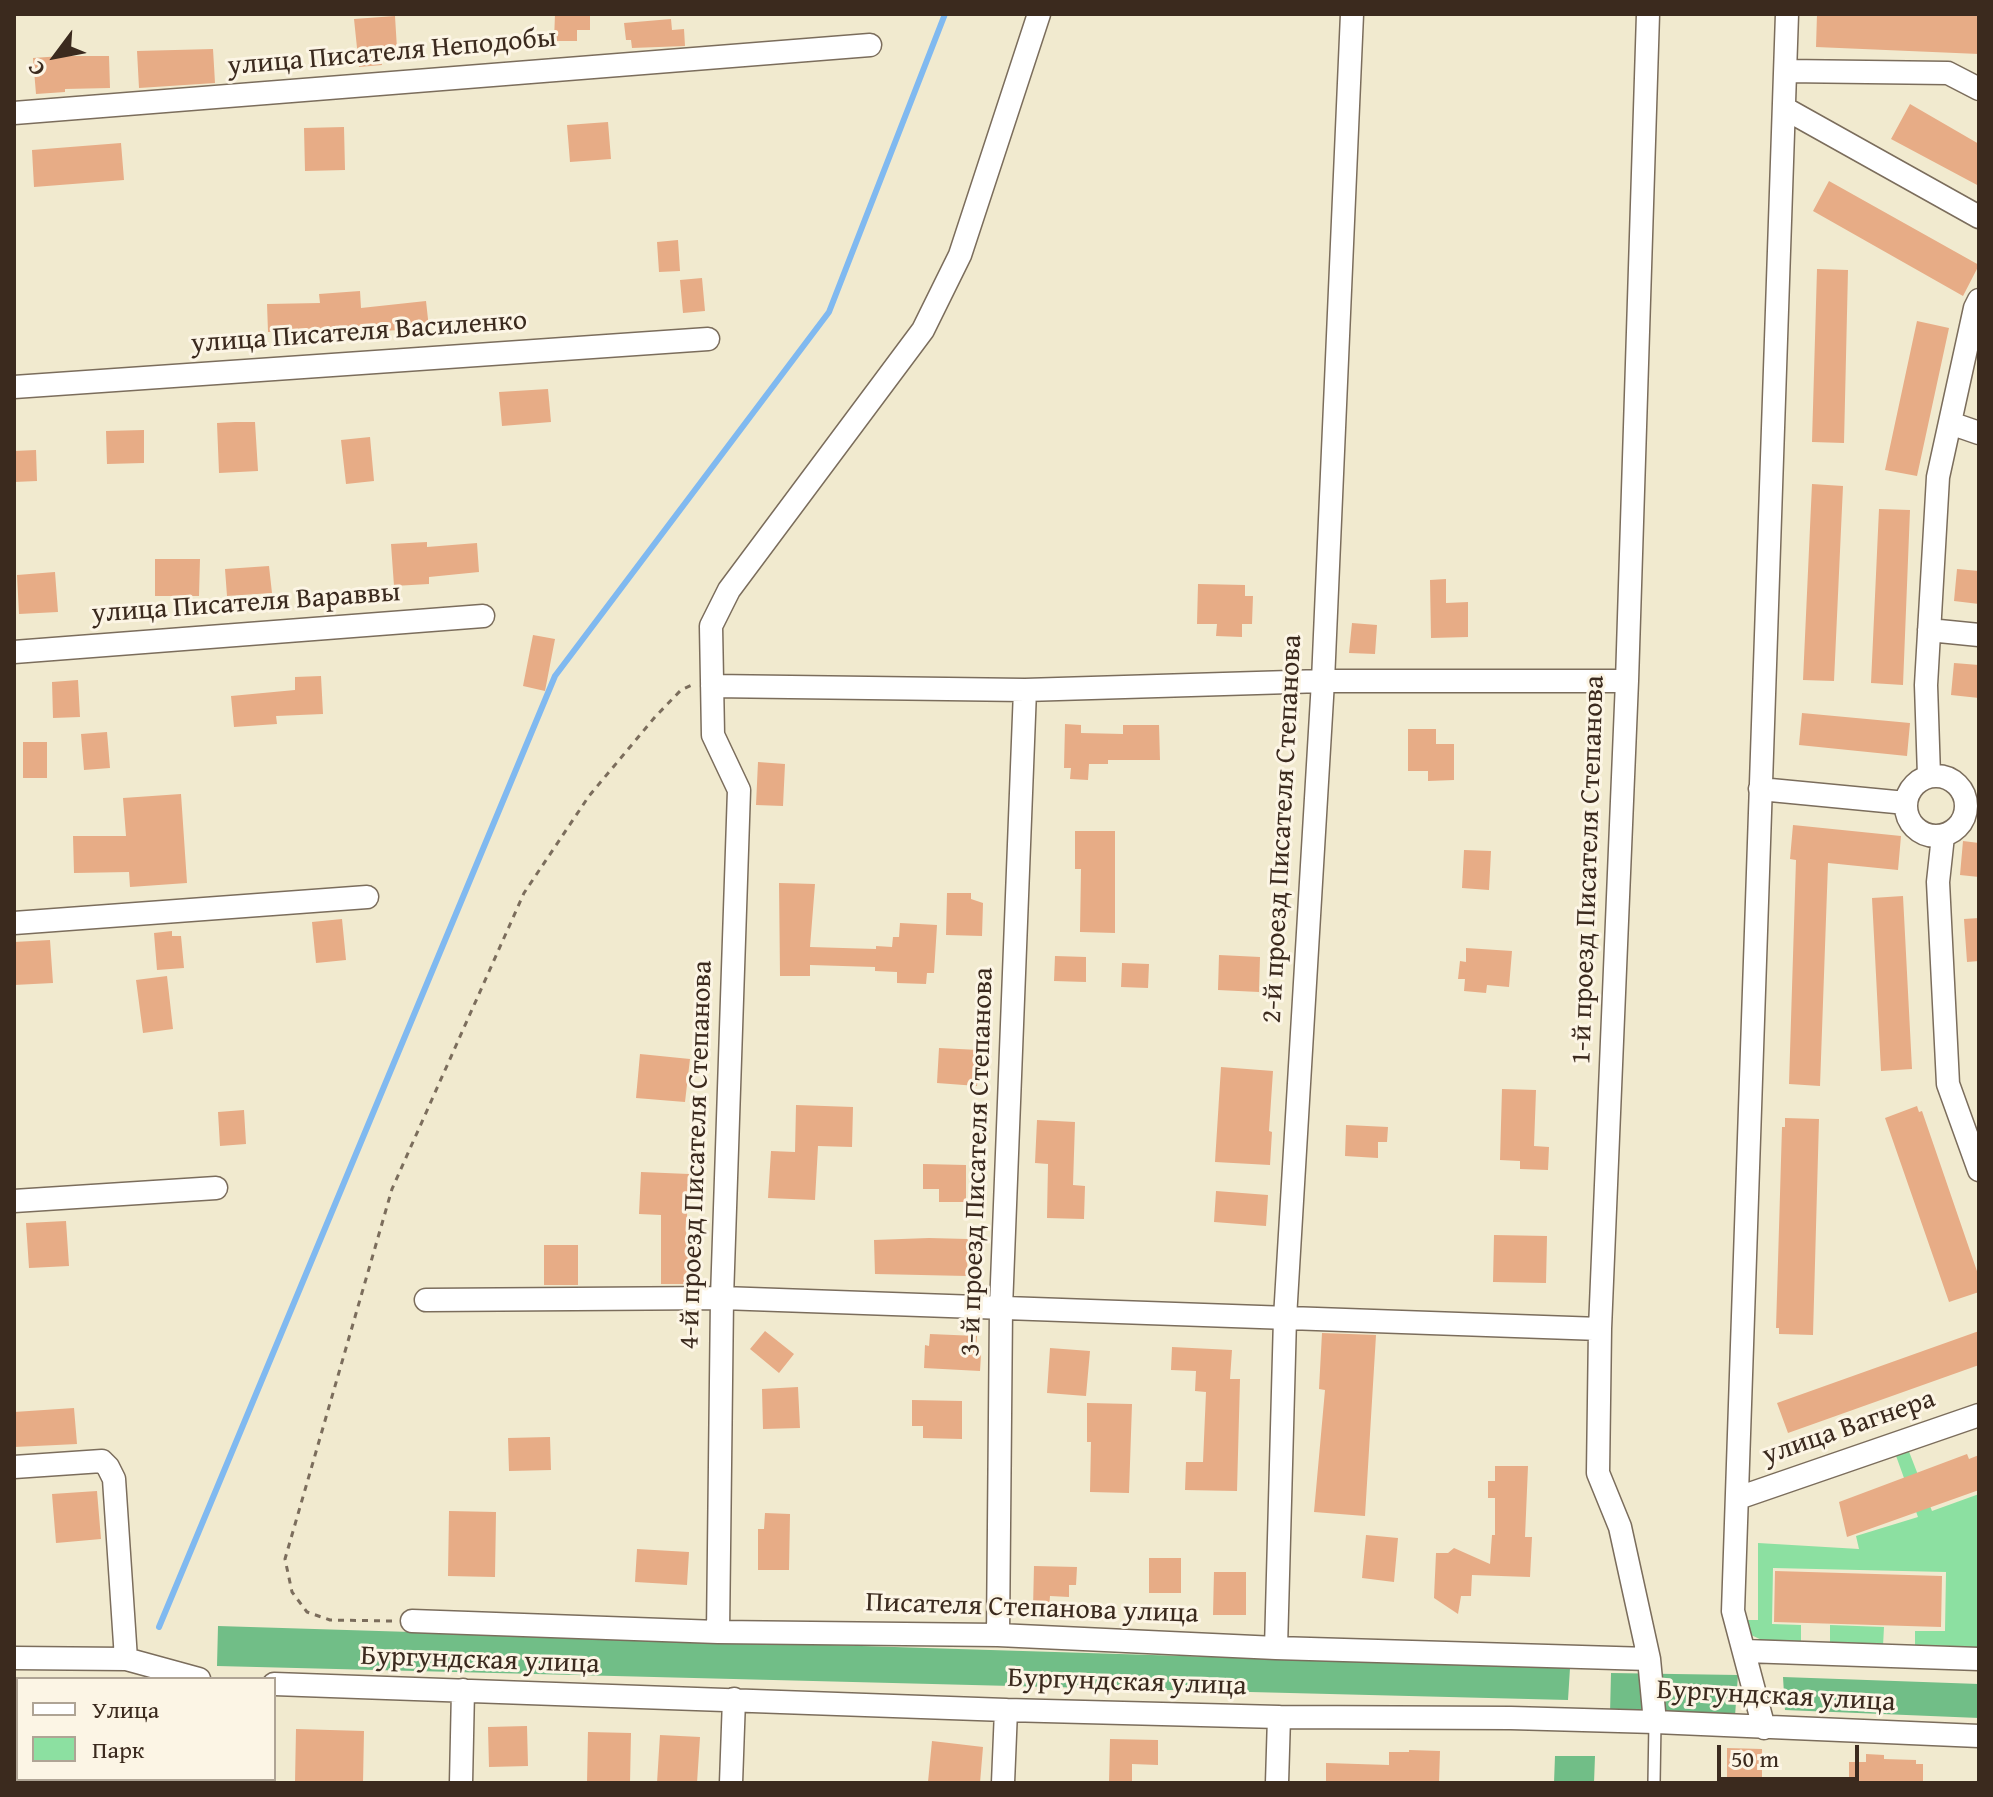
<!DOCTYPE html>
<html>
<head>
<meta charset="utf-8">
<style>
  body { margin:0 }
  #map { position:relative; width:1993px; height:1797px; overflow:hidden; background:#f1eacf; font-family:"Gentium Book Plus",serif }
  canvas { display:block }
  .frame { position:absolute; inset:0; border:16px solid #3b2a1e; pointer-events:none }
  .legend { position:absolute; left:16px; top:1677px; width:260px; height:104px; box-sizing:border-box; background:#fcf5e5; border:2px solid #afa495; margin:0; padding:10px 14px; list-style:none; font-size:24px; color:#3b2a1e }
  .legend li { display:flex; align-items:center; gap:16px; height:40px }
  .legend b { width:40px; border:2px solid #afa495 }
  .north { position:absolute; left:16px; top:16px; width:80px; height:80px; -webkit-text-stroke:6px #fcf5e5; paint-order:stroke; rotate:238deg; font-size:22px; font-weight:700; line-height:32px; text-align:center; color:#3b2a1e }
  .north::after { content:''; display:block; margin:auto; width:28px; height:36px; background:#3b2a1e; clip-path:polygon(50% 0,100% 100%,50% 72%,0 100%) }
  .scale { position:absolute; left:1717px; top:1745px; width:142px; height:36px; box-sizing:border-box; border:4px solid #3b2a1e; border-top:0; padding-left:10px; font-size:24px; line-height:28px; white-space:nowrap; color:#3b2a1e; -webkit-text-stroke:6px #fcf5e5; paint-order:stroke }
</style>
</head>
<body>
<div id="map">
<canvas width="1993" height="1797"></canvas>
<div class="frame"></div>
<ul class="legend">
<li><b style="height:10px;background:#fff"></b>Улица</li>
<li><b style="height:22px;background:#8ce0a1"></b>Парк</li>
</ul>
<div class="north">С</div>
<div class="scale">50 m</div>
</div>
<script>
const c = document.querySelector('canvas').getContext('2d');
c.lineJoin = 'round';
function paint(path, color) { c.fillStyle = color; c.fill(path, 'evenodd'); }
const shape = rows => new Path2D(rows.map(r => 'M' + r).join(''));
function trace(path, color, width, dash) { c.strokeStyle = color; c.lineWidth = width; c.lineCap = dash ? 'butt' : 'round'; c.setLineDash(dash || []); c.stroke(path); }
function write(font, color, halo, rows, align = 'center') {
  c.font = font + ' "Gentium Book Plus",serif'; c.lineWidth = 6; c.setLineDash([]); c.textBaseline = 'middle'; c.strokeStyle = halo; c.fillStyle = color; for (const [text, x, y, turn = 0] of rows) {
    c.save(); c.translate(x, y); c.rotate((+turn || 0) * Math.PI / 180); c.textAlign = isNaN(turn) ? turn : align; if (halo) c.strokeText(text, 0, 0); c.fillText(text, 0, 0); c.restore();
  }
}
paint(shape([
  [1908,1449,1932,1511,1979,1494,1979,1650,1915,1648,1915,1631,1945,1631,1946,1572,1773,1568,1772,1624,1801,1625,1801,1642,1764,1641,1751,1635,1743,1620,1758,1620,1758,1543,1859,1549,1856,1536,1918,1517,1895,1453],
  [1830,1625,1884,1627,1883,1646,1830,1644]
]), '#8ce0a1');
paint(shape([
  [218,1626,1570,1668,1568,1700,217,1666],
  [1611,1673,1738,1675,1735,1716,1610,1714],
  [1783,1677,1979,1684,1979,1718,1785,1710],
  [1555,1756,1595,1756,1594,1783,1554,1783]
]), '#71be87');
trace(shape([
  [159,1627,555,676,829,312,945,14],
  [127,1783,128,1779]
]), '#80b9f0', 6);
paint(shape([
  [555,14,590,14,590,30,577,30,577,41,554,41],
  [1817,14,1979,14,1979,54,1816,47],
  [395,16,397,49,380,50,382,65,359,67,354,19],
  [671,19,672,30,684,29,685,46,632,48,631,40,626,40,624,23],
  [213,49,215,83,139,88,137,51],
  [62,56,109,56,110,88,65,89,65,92,36,94,33,58],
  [1910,104,1979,144,1979,186,1891,139],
  [608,122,611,159,570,162,567,125],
  [344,127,345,170,305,171,304,128],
  [121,143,124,180,34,187,32,150],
  [1829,181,1979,265,1963,296,1813,211],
  [678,240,680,271,659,272,657,242],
  [1817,269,1848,270,1844,443,1812,442],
  [702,278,705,311,683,313,680,280],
  [360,291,361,308,426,301,429,328,322,335,321,331,268,332,267,304,320,303,319,294],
  [1917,321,1949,328,1917,476,1885,470],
  [548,389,551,422,502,426,499,392],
  [235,422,255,422,258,471,219,473,217,423],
  [144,430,144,463,107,464,106,431],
  [370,437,374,481,346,484,341,440],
  [36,450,37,481,14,482,14,451],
  [1812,484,1843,486,1834,681,1803,680],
  [1879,509,1910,510,1903,685,1871,683],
  [427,542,427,547,477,543,479,572,429,577,429,584,394,586,391,544],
  [155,559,200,559,199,596,155,596],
  [269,566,272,593,227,596,225,569],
  [1957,569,1979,571,1979,604,1954,601],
  [55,572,58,612,19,614,17,575],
  [1446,579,1446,603,1468,602,1468,637,1431,638,1430,580],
  [1198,584,1245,585,1245,596,1253,596,1252,624,1242,624,1242,637,1216,636,1217,624,1197,624],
  [1352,623,1377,625,1375,654,1349,653],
  [533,635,555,639,545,691,523,686],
  [1954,663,1979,665,1979,698,1951,695],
  [321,676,323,714,276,716,277,724,234,727,231,696,295,690,295,677],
  [78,680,80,717,53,718,52,682],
  [1802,713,1910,723,1907,756,1799,745],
  [1065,724,1081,725,1081,733,1123,734,1123,725,1159,725,1160,760,1108,760,1108,764,1089,764,1088,780,1070,779,1071,768,1064,768],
  [1408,729,1436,729,1436,744,1454,744,1454,780,1428,781,1428,771,1408,771],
  [107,732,110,768,84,770,81,734],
  [23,742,47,742,47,778,23,778],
  [758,762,785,764,783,806,756,805],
  [181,794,187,883,130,887,129,872,74,873,73,836,126,836,123,798],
  [1793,825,1901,836,1898,870,1828,863,1820,1086,1789,1084,1796,860,1790,859],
  [1075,831,1115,831,1115,933,1080,932,1081,869,1075,869],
  [1963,841,1979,843,1979,877,1960,875],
  [1464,850,1491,851,1489,890,1462,888],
  [779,883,815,884,810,947,876,949,876,946,892,947,893,937,899,937,900,923,937,925,934,973,927,973,926,984,897,983,897,972,875,971,875,967,810,965,810,976,780,976],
  [947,893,971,893,971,899,983,903,982,936,946,935],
  [1903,896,1912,1069,1881,1071,1872,898],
  [1979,918,1979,961,1967,962,1964,919],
  [342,919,346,960,316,963,312,922],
  [172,931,172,936,181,936,184,968,157,970,154,933],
  [50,940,53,983,14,985,14,942],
  [1466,948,1512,951,1509,987,1487,985,1486,993,1464,991,1465,979,1458,979,1460,961,1466,962],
  [1219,955,1260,957,1259,992,1218,990],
  [1055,956,1086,957,1086,982,1054,981],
  [1122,963,1149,964,1148,988,1121,987],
  [167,976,173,1029,143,1033,136,980],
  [939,1048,979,1050,977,1086,937,1083],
  [640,1054,690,1059,685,1102,636,1098],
  [1221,1067,1273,1071,1269,1131,1272,1132,1270,1165,1215,1162],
  [1502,1089,1536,1090,1534,1146,1549,1147,1548,1170,1520,1169,1520,1161,1500,1160],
  [796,1105,853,1107,852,1147,818,1146,815,1200,768,1198,771,1151,795,1152],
  [1917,1106,1919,1112,1922,1111,1979,1277,1979,1292,1949,1302,1885,1118],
  [244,1110,246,1144,220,1146,218,1112],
  [1785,1118,1819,1119,1813,1335,1779,1334,1779,1328,1776,1328,1782,1127,1785,1127],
  [1037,1120,1075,1122,1073,1185,1085,1186,1084,1219,1047,1218,1048,1164,1035,1163],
  [1346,1125,1388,1127,1387,1142,1378,1142,1378,1158,1345,1156],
  [923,1164,966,1165,966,1202,939,1202,939,1189,923,1189],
  [641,1172,689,1174,686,1237,690,1237,690,1284,661,1284,661,1215,639,1214],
  [1216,1191,1268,1195,1266,1226,1214,1222],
  [66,1221,69,1266,29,1268,26,1223],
  [1494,1235,1547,1236,1546,1283,1493,1282],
  [929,1238,968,1239,967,1276,875,1274,874,1240],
  [544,1245,578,1245,578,1285,544,1285],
  [765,1331,794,1354,779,1373,750,1349],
  [1979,1331,1979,1365,1788,1433,1777,1403],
  [1322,1333,1376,1335,1365,1516,1314,1512,1325,1390,1319,1389],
  [930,1334,977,1336,976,1354,981,1354,980,1371,924,1368,925,1345,929,1346],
  [1172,1347,1232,1350,1230,1379,1240,1379,1237,1491,1185,1490,1186,1462,1203,1462,1206,1392,1195,1391,1196,1371,1171,1370],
  [1050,1348,1090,1351,1086,1396,1047,1393],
  [798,1387,800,1428,763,1429,762,1389],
  [912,1400,962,1401,962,1439,923,1438,923,1426,912,1426],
  [1087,1403,1132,1404,1129,1493,1090,1492,1091,1442,1087,1442],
  [74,1408,77,1444,14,1447,14,1412],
  [550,1437,551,1470,509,1471,508,1438],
  [1967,1454,1969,1459,1979,1455,1979,1490,1847,1537,1839,1502],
  [1495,1466,1528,1466,1525,1537,1532,1537,1530,1577,1472,1575,1471,1596,1461,1596,1458,1614,1434,1598,1436,1553,1448,1553,1454,1548,1490,1564,1492,1535,1495,1535,1495,1498,1488,1498,1488,1481,1495,1481],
  [97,1491,101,1539,56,1543,52,1494],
  [449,1511,496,1512,495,1577,448,1576],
  [765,1513,790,1514,789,1570,758,1570,758,1529,764,1529],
  [1366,1535,1398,1538,1394,1582,1362,1578],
  [637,1549,689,1552,687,1585,635,1582],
  [1149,1558,1181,1558,1181,1593,1149,1593],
  [1034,1566,1077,1567,1076,1585,1069,1585,1069,1597,1050,1596,1049,1609,1033,1608],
  [1775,1571,1942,1576,1941,1627,1774,1622],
  [1214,1572,1246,1572,1246,1615,1213,1615],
  [527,1726,528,1766,489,1767,488,1727],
  [296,1729,364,1731,363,1783,295,1783],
  [588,1732,631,1733,630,1783,587,1783],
  [660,1735,700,1737,697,1783,657,1783],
  [1110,1739,1158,1740,1158,1765,1132,1764,1132,1783,1109,1783],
  [932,1741,983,1747,980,1783,928,1782],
  [1727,1748,1762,1749,1762,1781,1727,1781],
  [1409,1750,1440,1751,1439,1783,1326,1783,1326,1763,1389,1765,1389,1752,1409,1752],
  [1866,1754,1884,1755,1884,1759,1916,1760,1916,1764,1923,1764,1923,1783,1849,1783,1849,1762,1866,1762]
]), '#e7ac86');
const service = shape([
  [193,1783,193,1779],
  [1654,1783,1655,1722]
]);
const minor = shape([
  [1648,14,1627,681,1600,1329,1598,1473,1620,1527,1649,1659,1655,1722],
  [1786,71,1948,73,1979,89],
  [1784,108,1979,217],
  [14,113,870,45],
  [14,387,708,339],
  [1950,423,1979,433],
  [1929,630,1979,635],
  [14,652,483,616],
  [712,686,1025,690,1323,681,1627,681],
  '1906 806a30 30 0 1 1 60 0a30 30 0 1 1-60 0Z',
  [1929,776,1926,685,1938,477,1975,308,1979,300],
  [1760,789,1906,803],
  [1943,836,1938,882,1948,1084,1979,1170],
  [14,923,367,897],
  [14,1201,216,1188],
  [426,1300,722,1298,1600,1329],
  [14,1467,102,1461,108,1467,114,1479,126,1659],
  [1738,1498,1979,1415],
  [412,1621,718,1632,998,1635,1276,1648,1649,1659],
  [718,1632,722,1298,739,790,713,735,711,626,729,590,923,330,960,255,1039,14],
  [998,1635,1001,1308,1025,690],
  [1276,1648,1285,1318,1323,681,1352,14],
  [1745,1651,1979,1659],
  [14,1658,126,1659,199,1679],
  [274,1684,1006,1710,1279,1717,1511,1718,1655,1722,1979,1736],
  [1764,1728,1733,1611,1787,14],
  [64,1783,65,1779],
  [461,1783,463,1690],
  [731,1783,734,1699],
  [1003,1783,1006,1710],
  [1277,1783,1279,1717]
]);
trace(service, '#7b6d5c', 14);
trace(minor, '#7b6d5c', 25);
trace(shape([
  [392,1621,330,1620,307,1612,292,1592,285,1559,392,1189,524,893,589,796,655,717,681,690,692,685]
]), '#7b6d5c', 3, [6, 6]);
trace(service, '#fff', 11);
trace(minor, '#fff', 22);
write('28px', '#3b2a1e', '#fcf5e5', [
  ["улица Писателя Неподобы",392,53,-5],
  ["улица Писателя Василенко",359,333,-4],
  ["улица Писателя Вараввы",246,604,-4],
  ["2-й проезд Писателя Степанова",1283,829,-87],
  ["1-й проезд Писателя Степанова",1589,870,-88],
  ["4-й проезд Писателя Степанова",697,1155,-88],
  ["3-й проезд Писателя Степанова",978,1162,-88],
  ["улица Вагнера",1849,1428,-19],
  ["Писателя Степанова улица",1032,1609,2],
  ["Бургундская улица",480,1661,2],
  ["Бургундская улица",1127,1683,2],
  ["Бургундская улица",1776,1697,3]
]);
</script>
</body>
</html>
